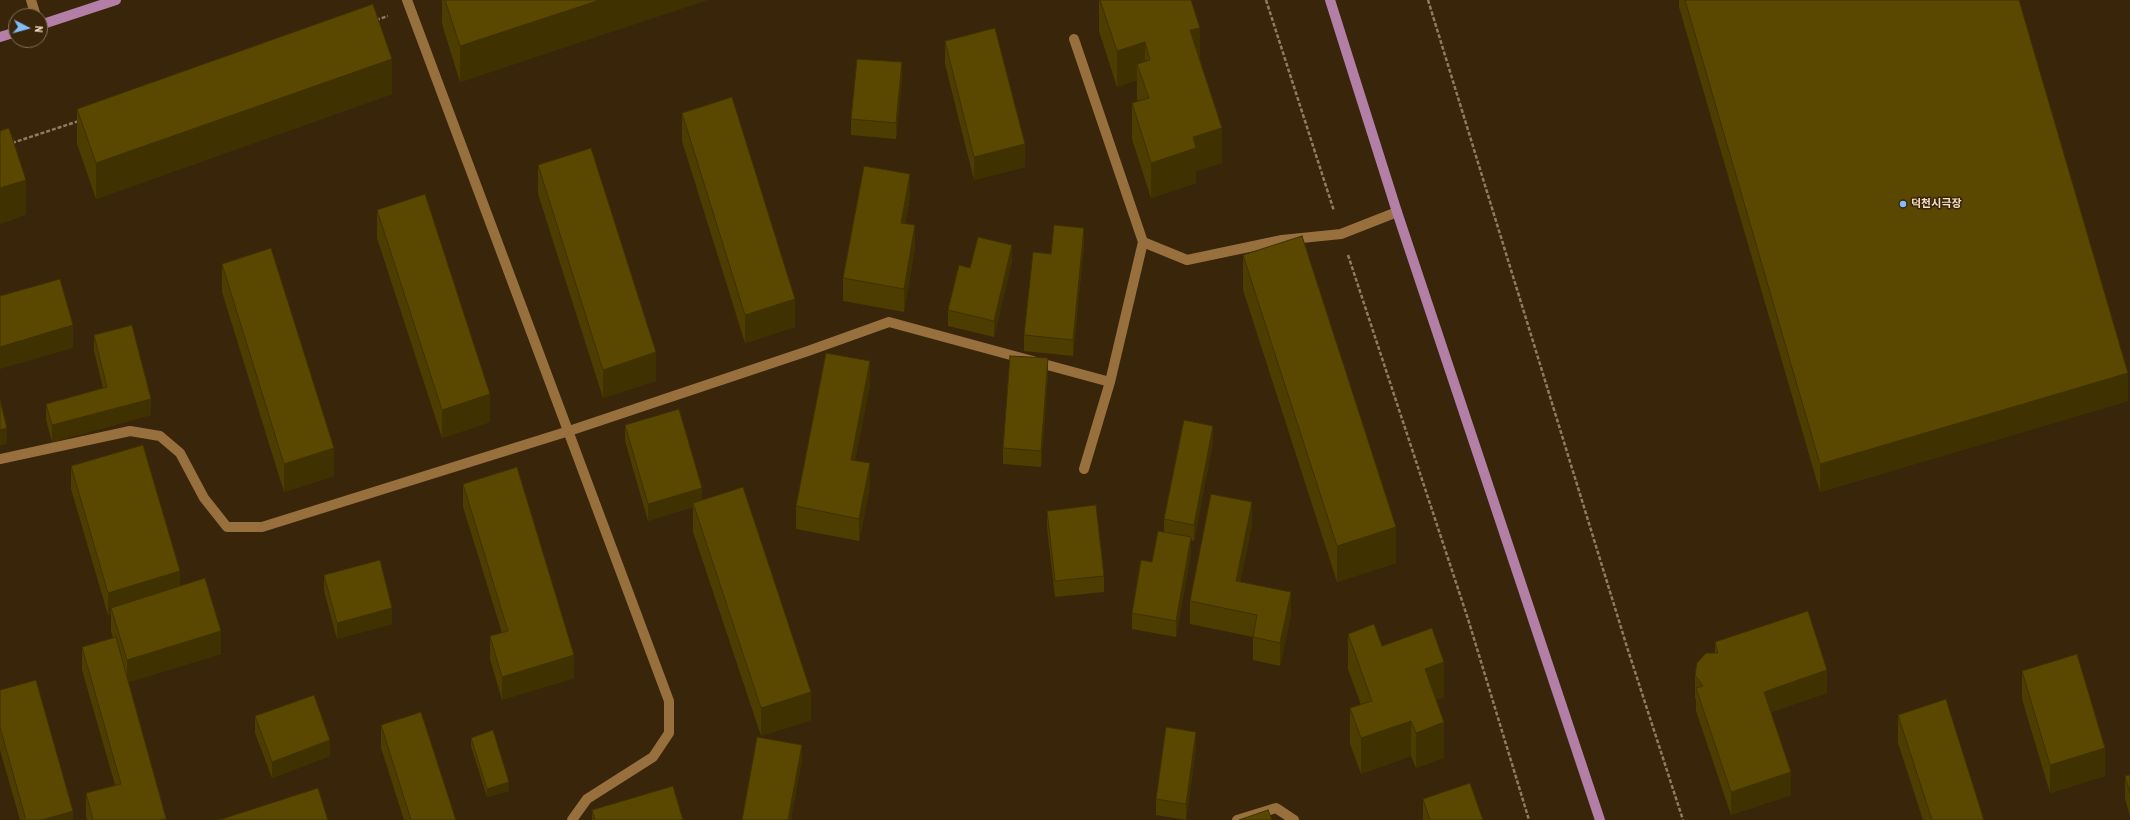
<!DOCTYPE html>
<html>
<head>
<meta charset="utf-8">
<style>
  body { margin:0 }
  #map { position:relative; width:2130px; height:820px; overflow:hidden; background:#39250a; font-family:"Archivo Narrow",sans-serif }
  canvas { display:block }
  .north { position:absolute; left:8px; top:8px; width:40px; height:40px; box-sizing:border-box; background:#39250a; border:1px solid #846f55; border-radius:50%; rotate:96deg; font-size:11px; font-weight:700; line-height:16px; text-align:center; color:#f4dec5 }
  .north::after { content:''; display:block; margin:auto; width:14px; height:18px; background:#82bcfa; clip-path:polygon(50% 0,100% 100%,50% 72%,0 100%) }
</style>
</head>
<body>
<div id="map">
<canvas width="2130" height="820"></canvas>
<div class="north">N</div>
</div>
<script>
const c = document.querySelector('canvas').getContext('2d');
c.lineJoin = 'round';
const shape = rows => new Path2D(rows.map(r => 'M' + r).join(''));
function trace(path, color, width, dash) { c.strokeStyle = color; c.lineWidth = width; c.lineCap = dash ? 'butt' : 'round'; c.setLineDash(dash || []); c.stroke(path); }
function paint(path, color) { c.fillStyle = color; c.fill(path, 'evenodd'); }
function write(font, color, halo, rows, align = 'center') {
  c.font = font + ' "Archivo Narrow","Noto Sans KR",sans-serif'; c.lineWidth = 3; c.setLineDash([]); c.textBaseline = 'middle'; c.strokeStyle = halo; c.fillStyle = color; for (const [text, x, y, turn = 0] of rows) {
    c.save(); c.translate(x, y); c.rotate((+turn || 0) * Math.PI / 180); c.textAlign = isNaN(turn) ? turn : align; if (halo) c.strokeText(text, 0, 0); c.fillText(text, 0, 0); c.restore();
  }
}
trace(shape([
  [1266,0,1334,211],
  [1428,0,1627,647,1683,820],
  [376,20,388,16],
  [12,143,79,121],
  [1348,255,1468,619,1529,820]
]), '#907b61', 2.5, [4, 2]);
trace(shape([
  [31,0,36,16],
  [407,0,669,701,669,733,653,757,587,799,572,820],
  [1074,39,1143,242,1187,260,1282,240,1341,234,1397,212],
  [0,459,130,431,160,436,180,453,204,498,227,527,262,527,569,431,808,351,889,322,1110,382],
  [1084,469,1110,382,1143,242],
  [1237,820,1276,808,1294,820]
]), '#98703e', 10);
trace(shape([
  [1330,0,1397,212,1600,820],
  [40,25,116,0],
  [0,37,16,32]
]), '#b47fa7', 10);
paint(shape([
  [442,0,707,0,460,82,442,24],
  [1099,0,1191,0,1200,60,1222,163,1196,171,1196,183,1151,198,1132,139,1132,103,1138,102,1137,99,1137,80,1117,87,1099,31],
  [1679,0,2019,0,2128,401,1820,492,1679,7],
  [945,41,1025,167,974,180,945,64],
  [902,79,896,139,851,135,851,119],
  [392,94,96,199,77,144,77,109],
  [682,113,795,327,745,343,682,141],
  [538,165,656,381,603,398,538,194],
  [910,197,905,224,915,248,904,312,843,301,843,278],
  [377,210,490,422,442,438,377,238],
  [1084,244,1073,356,1024,351,1024,335,1051,254],
  [1243,255,1396,563,1337,582,1243,290],
  [1012,261,994,337,948,326,948,310,970,268],
  [222,264,334,476,284,492,222,292],
  [94,335,151,415,52,442,46,420,46,404,103,388,94,351],
  [1048,374,1041,467,1003,464,1003,448],
  [870,384,855,460,870,486,859,541,796,529,796,506],
  [625,425,702,501,811,720,761,736,693,532,693,507,648,521,625,441],
  [1213,442,1194,541,1191,540,1191,553,1176,637,1132,629,1132,613,1152,562,1164,532,1164,519],
  [71,466,180,586,221,654,128,682,166,820,87,820,86,816,86,793,115,785,82,670,82,647,113,638,111,631,111,615,108,615,71,489],
  [463,484,574,678,502,700,490,659,490,636,502,633,463,507],
  [1047,511,1104,576,1104,592,1055,597,1047,528],
  [1252,525,1240,582,1291,615,1280,666,1253,660,1253,637,1190,624,1190,601],
  [324,575,392,624,337,639,324,591],
  [1348,634,1382,646,1444,697,1436,700,1444,758,1416,768,1411,756,1361,774,1350,744,1350,708,1361,705,1348,669],
  [1715,642,1827,693,1771,712,1791,795,1731,815,1696,711,1696,700,1695,698,1695,675,1715,653],
  [2022,671,2105,776,2050,793,2022,699],
  [0,690,73,820,20,820,0,750],
  [1898,715,1984,820,1923,820,1898,743],
  [255,716,330,756,272,778,255,733],
  [381,725,456,820,404,820,381,748],
  [471,738,509,791,487,797,471,746],
  [1196,748,1186,820,1156,815,1156,799],
  [2130,775,2130,816,2125,799,2125,776],
  [1423,799,1483,820,1423,820],
  [592,810,683,820,592,820]
]), '#4d3d00');
paint(shape([
  [600,0,707,0,460,82,460,46],
  [1200,28,1200,63,1190,30],
  [1145,42,1145,77,1137,64,1137,80,1117,87,1117,51],
  [392,59,392,94,96,199,96,163],
  [902,62,902,79,896,139,896,123],
  [1222,128,1222,163,1196,171,1196,183,1151,198,1151,163,1193,137],
  [1025,144,1025,167,974,180,974,157],
  [910,174,910,197,901,246,901,223],
  [26,180,26,215,0,224,0,188],
  [915,225,915,248,904,312,904,289],
  [1084,228,1084,244,1073,356,1073,340],
  [1012,245,1012,261,994,337,994,321],
  [795,299,795,327,745,343,745,315],
  [73,325,73,348,0,369,0,347],
  [656,352,656,381,603,398,603,370],
  [1048,358,1048,374,1041,467,1041,451],
  [870,361,870,384,851,482,851,460],
  [2128,373,2128,401,1820,492,1820,464],
  [490,394,490,422,442,438,442,410],
  [151,399,151,415,52,442,52,425],
  [1213,426,1213,442,1194,541,1194,525],
  [7,428,7,444,0,446,0,430],
  [334,448,334,476,284,492,284,464],
  [870,463,870,486,859,541,859,519],
  [702,488,702,505,693,503,693,507,648,521,648,504],
  [1252,502,1252,525,1236,604,1236,581],
  [1396,527,1396,563,1337,582,1337,546],
  [1191,537,1191,553,1176,637,1176,621],
  [180,571,180,594,111,608,111,615,108,615,108,593],
  [1291,592,1291,615,1280,666,1280,643],
  [392,608,392,624,337,639,337,623],
  [221,631,221,654,127,683,127,660],
  [574,655,574,678,502,700,502,677],
  [1444,662,1444,697,1425,704,1425,669],
  [1827,670,1827,693,1764,714,1764,692],
  [811,692,811,720,761,736,761,708],
  [1411,721,1411,756,1361,774,1361,738],
  [1444,722,1444,758,1416,768,1416,733],
  [1196,732,1196,748,1186,820,1186,804],
  [330,740,330,756,272,778,272,762],
  [802,745,802,762,791,820,788,820],
  [2105,748,2105,776,2050,793,2050,765],
  [1791,772,1791,795,1731,815,1731,792],
  [509,782,509,791,487,797,487,789],
  [73,811,73,820,42,820]
]), '#3f3200');
const building = shape([
  [445,0,600,0,460,46,445,0],
  [1100,0,1191,0,1200,28,1190,30,1222,128,1193,137,1196,148,1151,163,1132,103,1149,98,1137,64,1150,60,1145,42,1117,51,1100,0],
  [1685,0,2019,0,2128,373,1820,464,1685,0],
  [373,4,392,59,96,163,77,109,373,4],
  [995,28,1025,144,974,157,945,41,995,28],
  [857,59,902,62,896,123,851,119,857,59],
  [732,97,795,299,745,315,682,113,732,97],
  [9,128,26,180,0,188,0,131,9,128],
  [591,148,656,352,603,370,538,165,591,148],
  [864,166,910,174,901,223,915,225,904,289,843,278,864,166],
  [425,194,490,394,442,410,377,210,425,194],
  [1054,225,1084,228,1073,340,1024,335,1033,252,1051,254,1054,225],
  [1302,236,1396,527,1337,546,1243,255,1302,236],
  [978,237,1012,245,994,321,948,310,959,265,970,268,978,237],
  [271,248,334,448,284,464,222,264,271,248],
  [60,279,73,325,0,347,0,296,60,279],
  [132,325,151,399,52,425,46,404,107,387,94,335,132,325],
  [826,353,870,361,851,460,870,463,859,519,796,506,826,353],
  [1010,356,1048,358,1041,451,1003,448,1010,356],
  [0,400,7,428,0,430,0,400],
  [679,409,702,488,648,504,625,425,679,409],
  [1184,420,1213,426,1194,525,1164,519,1184,420],
  [143,445,180,571,108,593,71,466,143,445],
  [517,467,574,655,502,677,490,636,508,631,463,484,517,467],
  [743,487,811,692,761,708,693,503,743,487],
  [1211,494,1252,502,1236,581,1291,592,1280,643,1253,637,1257,615,1190,601,1211,494],
  [1096,505,1104,576,1055,581,1047,511,1096,505],
  [1158,531,1191,537,1176,621,1132,613,1141,560,1152,562,1158,531],
  [380,560,392,608,337,623,324,575,380,560],
  [205,578,221,631,127,660,111,608,205,578],
  [1808,611,1827,670,1764,692,1791,772,1731,792,1696,688,1703,686,1695,675,1697,663,1706,653,1718,653,1715,642,1808,611],
  [1374,624,1382,646,1432,628,1444,662,1425,669,1444,722,1416,733,1411,721,1361,738,1350,708,1372,701,1348,634,1374,624],
  [116,637,166,818,160,820,93,820,86,793,121,784,82,647,116,637],
  [2077,654,2105,748,2050,765,2022,671,2077,654],
  [36,680,73,811,42,820,26,820,0,727,0,690,36,680],
  [314,695,330,740,272,762,255,716,314,695],
  [1946,699,1984,820,1932,820,1898,715,1946,699],
  [421,712,456,820,411,820,381,725,421,712],
  [1166,727,1196,732,1186,804,1156,799,1166,727],
  [493,730,509,782,487,789,471,738,493,730],
  [757,737,802,745,788,820,742,820,757,737],
  [2130,775,2130,793,2125,776,2130,775],
  [1470,783,1483,820,1430,820,1423,799,1470,783],
  [673,786,683,820,595,820,592,810,673,786],
  [318,788,328,820,219,820,318,788],
  [1268,810,1272,820,1239,820,1268,810]
]);
paint(building, '#5a4700');
trace(building, '#3f3200', 1);
for (const [x, y, r, color] of [
  [1903,204,4,"#82bcfa"]
]) { const dot = new Path2D(); dot.arc(x, y, r, 0, 2 * Math.PI); c.fillStyle = color; c.fill(dot); trace(dot, '#39250a', 1.5); }
write('bold 11px', '#f4dec5', '#39250a', [
  ["덕천시극장",1911,204]
], 'left');
</script>
</body>
</html>
